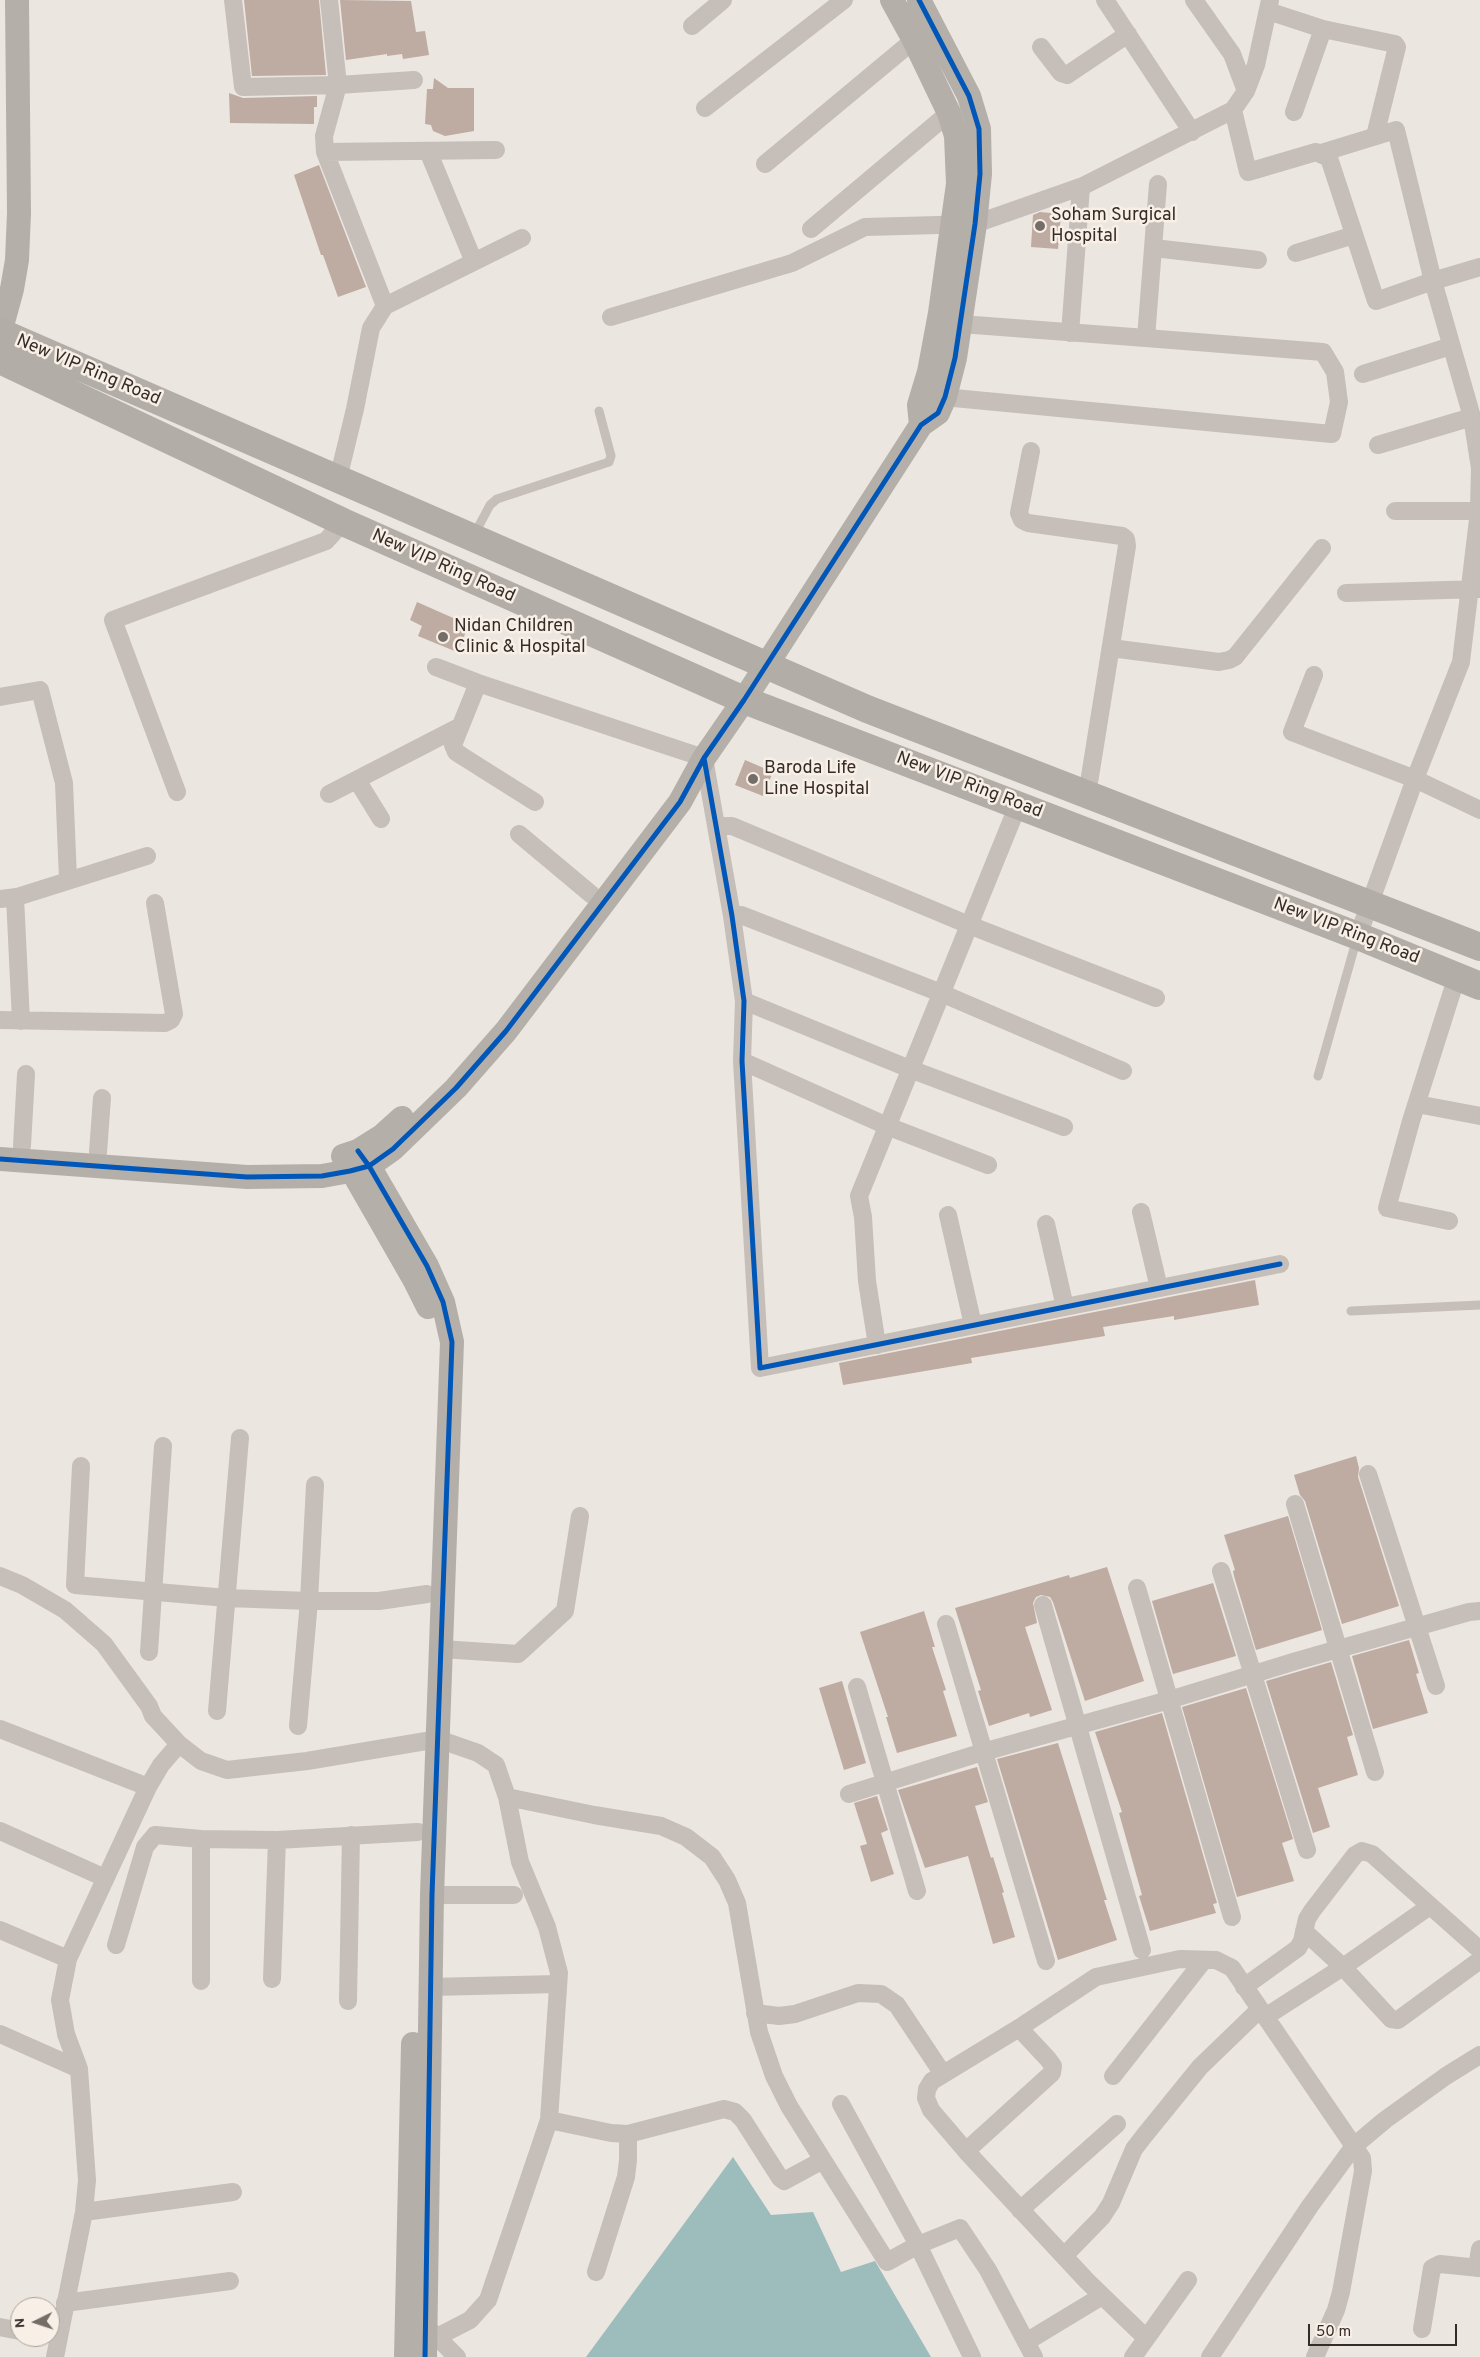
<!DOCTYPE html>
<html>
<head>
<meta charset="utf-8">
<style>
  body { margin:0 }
  #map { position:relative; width:1480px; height:2357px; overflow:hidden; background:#ebe6e0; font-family:Overpass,sans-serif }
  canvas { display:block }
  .north { position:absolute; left:10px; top:2297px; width:50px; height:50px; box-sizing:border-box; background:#f8f0e7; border:1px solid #aaa29b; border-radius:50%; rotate:266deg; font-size:14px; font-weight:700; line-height:20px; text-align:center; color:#352c28 }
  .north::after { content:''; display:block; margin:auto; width:18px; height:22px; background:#756d68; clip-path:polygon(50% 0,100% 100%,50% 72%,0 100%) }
  .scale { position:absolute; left:1308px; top:2324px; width:149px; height:22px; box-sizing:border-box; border:2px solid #352c28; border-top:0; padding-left:6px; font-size:15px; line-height:18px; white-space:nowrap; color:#352c28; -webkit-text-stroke:4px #f8f0e7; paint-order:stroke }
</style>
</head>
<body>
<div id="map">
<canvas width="1480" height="2357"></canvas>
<div class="north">N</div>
<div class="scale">50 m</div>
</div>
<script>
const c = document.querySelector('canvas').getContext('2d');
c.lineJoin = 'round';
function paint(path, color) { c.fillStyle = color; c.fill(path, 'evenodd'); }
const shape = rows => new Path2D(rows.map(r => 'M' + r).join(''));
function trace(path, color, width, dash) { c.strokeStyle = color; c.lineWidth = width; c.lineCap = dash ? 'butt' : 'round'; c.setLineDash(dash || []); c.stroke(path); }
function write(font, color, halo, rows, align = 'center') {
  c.font = font + ' Overpass,sans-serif'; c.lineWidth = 5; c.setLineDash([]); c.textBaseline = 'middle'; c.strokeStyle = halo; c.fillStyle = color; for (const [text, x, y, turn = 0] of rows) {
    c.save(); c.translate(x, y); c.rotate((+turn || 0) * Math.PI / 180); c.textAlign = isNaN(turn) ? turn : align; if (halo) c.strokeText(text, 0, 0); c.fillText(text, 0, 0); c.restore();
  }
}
paint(shape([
  [733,2157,771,2215,813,2212,841,2272,875,2261,931,2357,586,2357]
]), '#9dbcbc');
paint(shape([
  [244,0,319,0,326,75,252,76],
  [340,0,411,1,416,32,425,31,429,55,403,59,402,54,387,56,387,54,346,60],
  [434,78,448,88,474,88,474,131,445,136,433,131,431,125,425,124,427,89,433,89],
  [229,93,243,98,317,96,317,107,314,107,314,124,230,123],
  [319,165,366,287,338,297,323,255,321,255,294,175],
  [1040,212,1061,214,1058,249,1031,247,1033,215],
  [417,602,469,625,457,652,418,636,422,626,410,620],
  [745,760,773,772,763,796,735,785],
  [1255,1280,1259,1305,1174,1320,1174,1316,1103,1327,1105,1336,971,1358,972,1363,843,1385,839,1363],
  [1356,1456,1359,1468,1358,1477,1399,1606,1342,1624,1305,1501,1300,1495,1294,1475],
  [1288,1516,1322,1630,1256,1650,1234,1576,1233,1571,1235,1570,1224,1535],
  [1107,1567,1144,1681,1085,1701,1053,1602,1050,1597,1041,1595,1036,1597,1033,1603,1037,1623,1025,1627,1052,1710,1030,1717,1029,1713,989,1726,978,1691,981,1690,955,1608,1069,1575,1070,1578],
  [1213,1583,1236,1656,1173,1674,1152,1601],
  [924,1611,935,1647,932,1647,946,1690,943,1691,957,1736,897,1753,886,1717,888,1717,860,1632],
  [1409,1640,1419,1673,1416,1674,1428,1713,1373,1729,1352,1656],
  [1331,1662,1353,1735,1347,1737,1358,1775,1318,1788,1330,1827,1313,1833,1266,1681],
  [842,1681,866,1763,844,1770,819,1688],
  [1246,1688,1293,1839,1282,1843,1294,1881,1237,1897,1182,1707],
  [1162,1713,1217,1903,1213,1904,1216,1913,1150,1931,1139,1896,1142,1895,1119,1813,1122,1812,1095,1732],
  [1058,1743,1107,1900,1104,1900,1117,1940,1058,1960,997,1759],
  [977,1767,988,1802,975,1806,991,1858,993,1857,1004,1892,1002,1893,1015,1937,993,1944,968,1856,925,1868,898,1790],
  [877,1796,888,1830,881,1833,894,1874,871,1882,860,1846,867,1844,854,1803]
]), '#beaba2');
trace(shape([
  [474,535,490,505,497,499,609,462,611,456,599,411],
  [1318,1076,1357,938],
  [1351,1311,1480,1305]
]), '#c5beb9', 9);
trace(shape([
  [233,0,243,87,338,85,414,80],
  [329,0,338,85,324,136,325,152,385,306],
  [1105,0,1192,132],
  [1194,0,1232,54,1246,91],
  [1268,11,1323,29,1395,44,1397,47,1375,136],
  [692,26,723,0],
  [1041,47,1061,73,1067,75,1128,34],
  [705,108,844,0],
  [1233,110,1248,172,1316,152,1329,158,1376,301,1433,281,1472,417,1480,468,1479,511,1461,662,1415,779,1358,936],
  [1294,112,1323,29],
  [428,151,474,262],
  [325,152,496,150],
  [1321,153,1396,130,1433,281,1480,267],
  [765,164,914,40],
  [811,229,949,113],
  [1154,248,1258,260],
  [1296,253,1354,235],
  [611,317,792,263,865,227,975,224,1083,186,1233,110,1246,91,1256,65,1270,0],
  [948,323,1146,338,1158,184],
  [1070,333,1081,187],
  [1363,374,1451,346],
  [933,396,1332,434,1339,402,1335,372,1323,352,1146,338],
  [1378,445,1472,417],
  [1031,451,1019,513,1022,520,1028,523,1122,536,1126,539,1127,546,1087,795],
  [338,479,355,409,371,328,385,306,522,238],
  [1395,511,1479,511],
  [1346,593,1480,589],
  [1111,648,1219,662,1229,660,1235,657,1322,548],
  [436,667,478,683,704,758,732,916,744,1001,742,1061,760,1368,1280,1264],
  [1314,675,1292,732,1415,779,1480,810],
  [478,683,453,745,456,752,462,756,535,802],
  [0,697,40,690,64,783,68,879],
  [357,780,381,819],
  [177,792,113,620,326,541,343,522],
  [329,794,459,727],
  [716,826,732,826,969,925,1156,998],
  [519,834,592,895],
  [15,897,21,1021],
  [0,899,17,897,147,856],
  [732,916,741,915,941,993,1123,1071],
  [744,1001,910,1069,1064,1127],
  [0,1020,165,1023,171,1020,174,1014,155,903],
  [742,1061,887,1126,988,1165],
  [1417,1104,1480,1116],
  [22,1146,26,1074],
  [98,1152,102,1098],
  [1141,1212,1159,1288],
  [948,1215,973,1325],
  [1449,1221,1387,1208,1411,1121,1457,976],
  [1046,1224,1065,1307],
  [877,1345,867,1281,863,1217,859,1196,1018,805],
  [81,1466,75,1585,227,1598,309,1601,379,1601,427,1594],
  [1368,1474,1436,1686],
  [1295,1504,1375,1772],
  [1221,1571,1307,1850],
  [0,1576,22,1585,65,1610,104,1644,149,1706,153,1716,179,1744,201,1761,227,1770,307,1761,438,1739,478,1753,496,1765,507,1797,520,1862,547,1927,559,1973,549,2120,488,2300,470,2320,437,2337],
  [1137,1588,1232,1917],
  [1043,1605,1142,1950],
  [946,1624,1046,1961],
  [441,1649,518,1654,565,1611,580,1516],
  [149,1652,163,1446],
  [857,1687,917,1891],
  [217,1711,240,1438],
  [298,1726,309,1601,315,1485],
  [0,1729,148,1787],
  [849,1794,983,1752,1169,1700,1296,1661,1469,1612,1480,1611],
  [507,1797,594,1815,661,1826,686,1837,712,1857,727,1880,737,1903,759,2032,774,2076,789,2106,887,2262,918,2245,960,2228,988,2270,1034,2357],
  [0,1831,105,1878],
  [432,1895,514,1895],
  [0,1930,68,1959],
  [1304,1931,1343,1967,1391,2019,1398,2020,1480,1960],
  [116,1945,145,1847,155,1835,201,1839,277,1840,418,1832],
  [272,1979,277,1840],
  [201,1981,201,1839],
  [430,1987,558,1984],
  [1244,1987,1298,1948,1302,1941,1307,1919,1312,1911,1355,1855,1362,1851,1372,1854,1480,1950],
  [348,2001,351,1835],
  [755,2013,779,2016,795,2014,858,1993,881,1994,897,2005,943,2074],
  [1265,2017,1343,1967,1430,1906],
  [0,2034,79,2069],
  [1113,2076,1204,1960],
  [841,2104,918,2245,972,2357],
  [549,2120,611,2133,628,2134,724,2109,735,2112,743,2120,780,2178,784,2181,823,2160],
  [966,2151,1052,2073,1053,2066,1048,2059,1019,2028],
  [1020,2210,1117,2124],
  [84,2212,233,2192],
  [1064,2256,1102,2217,1111,2203,1134,2149,1144,2136,1200,2067,1260,2009],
  [1477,2268,1480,2249],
  [596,2272,626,2177,628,2160,628,2134],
  [65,2303,230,2281],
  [0,2327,20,2331],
  [429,2329,457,2357],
  [1422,2329,1432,2268,1440,2264,1480,2268],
  [1146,2338,1087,2281,966,2151,931,2110,926,2098,927,2089,932,2081,1019,2028,1096,1977,1180,1959,1216,1960,1232,1968,1362,2158,1363,2171,1341,2292,1336,2310,1315,2357],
  [1026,2342,1102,2296],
  [55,2357,84,2212,87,2180,79,2069,66,2034,60,2000,68,1959,148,1787,161,1765,179,1744],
  [1133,2357,1188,2280],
  [1210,2357,1310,2206,1354,2146,1385,2120,1446,2076,1480,2055]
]), '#c5beb9', 18);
trace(shape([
  [892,0,914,40,949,113,956,136,958,184,940,313,929,372,919,405,921,425],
  [0,333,12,289,17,260,19,213,17,0],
  [358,1151,369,1166,427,1266,443,1302,452,1342,432,1895,425,2357],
  [343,1156,358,1151,382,1136,402,1118],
  [344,1157,414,1279,428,1307],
  [0,1159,247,1177,322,1176,350,1171,369,1166,393,1149,456,1088,506,1031,680,802,704,758,744,700,921,425,938,413,945,397,955,358,975,224,980,174,979,129,969,96,919,0],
  [406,2357,413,2044]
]), '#b5afaa', 24);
trace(shape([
  [0,332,867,709,1480,947],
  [0,360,343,522,744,700,1358,936,1480,986]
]), '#b3ada8', 28);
trace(shape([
  [704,758,732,916,744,1001,742,1061,760,1368,1280,1264],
  [358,1151,369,1166,427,1266,443,1302,452,1342,432,1895,425,2357],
  [0,1159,247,1177,322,1176,350,1171,369,1166,393,1149,456,1088,506,1031,680,802,704,758,744,700,921,425,938,413,945,397,955,358,975,224,980,174,979,129,969,96,919,0]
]), '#0057b8', 5);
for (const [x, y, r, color] of [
  [1040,226,6,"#756d68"],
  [443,637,6,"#756d68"],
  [753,779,6,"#756d68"]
]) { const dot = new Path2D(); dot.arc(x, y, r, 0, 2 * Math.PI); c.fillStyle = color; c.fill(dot); trace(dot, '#f8f0e7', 2); }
write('18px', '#352c28', '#f8f0e7', [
  ["Soham Surgical",1051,216],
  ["Hospital",1051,237],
  ["Nidan Children",454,627],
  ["Clinic & Hospital",454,648],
  ["Baroda Life",764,769],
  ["Line Hospital",764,790]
], 'left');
write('18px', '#352c28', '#f8f0e7', [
  ["New VIP Ring Road",88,371,23],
  ["New VIP Ring Road",443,567,24],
  ["New VIP Ring Road",969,786,21],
  ["New VIP Ring Road",1346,932,21]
]);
</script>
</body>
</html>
